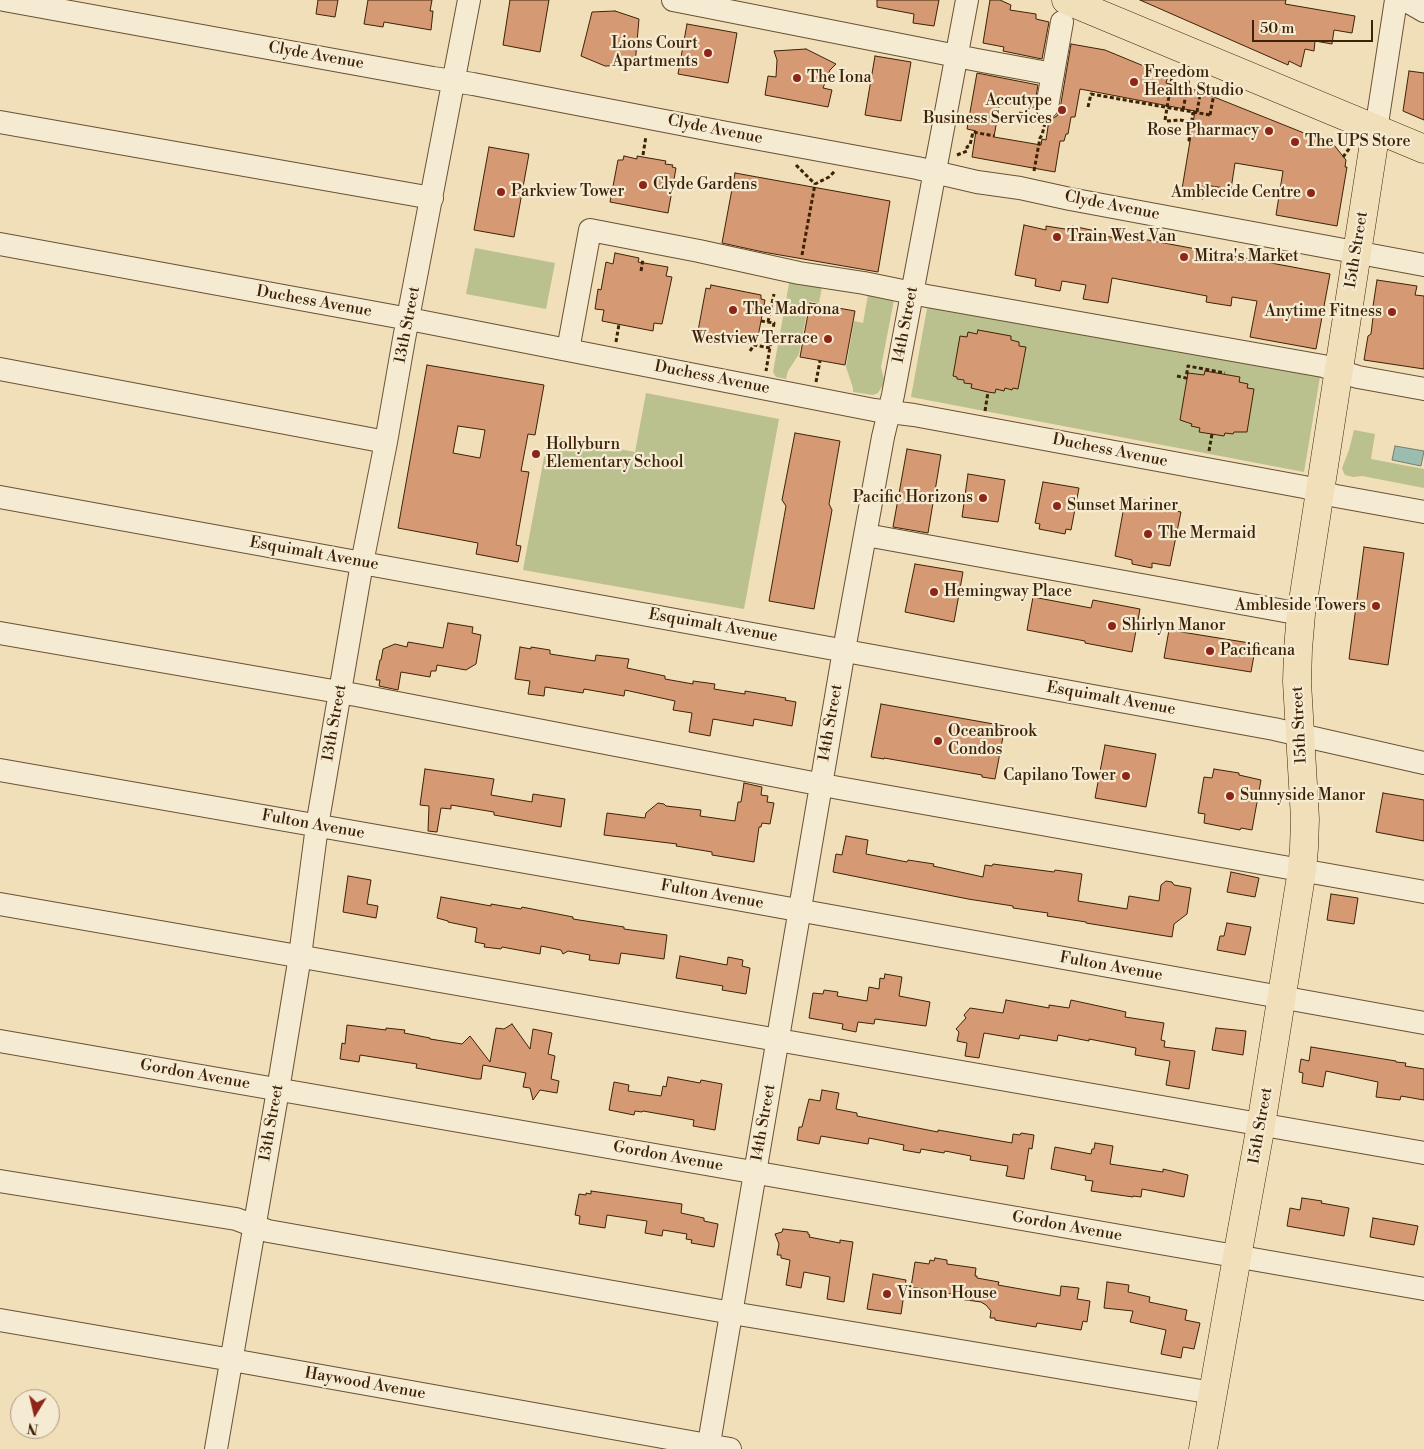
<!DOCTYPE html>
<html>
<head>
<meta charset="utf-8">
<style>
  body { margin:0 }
  #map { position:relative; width:1424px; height:1449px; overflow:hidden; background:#f0dfb9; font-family:"Libre Bodoni",serif }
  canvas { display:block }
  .north { position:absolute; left:10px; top:1389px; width:50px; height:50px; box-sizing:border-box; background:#f5ead2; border:1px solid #ac9a80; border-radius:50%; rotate:189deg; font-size:14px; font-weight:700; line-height:20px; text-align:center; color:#3e2206 }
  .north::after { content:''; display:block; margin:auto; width:18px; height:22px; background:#8f2418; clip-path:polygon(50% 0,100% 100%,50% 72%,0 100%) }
  .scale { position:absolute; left:1252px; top:20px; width:121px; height:22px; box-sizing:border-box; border:2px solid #3e2206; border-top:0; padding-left:6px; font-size:15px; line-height:18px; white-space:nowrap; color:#3e2206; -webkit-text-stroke:4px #f5ead2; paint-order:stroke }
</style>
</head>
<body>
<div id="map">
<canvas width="1424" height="1449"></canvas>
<div class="north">N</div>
<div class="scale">50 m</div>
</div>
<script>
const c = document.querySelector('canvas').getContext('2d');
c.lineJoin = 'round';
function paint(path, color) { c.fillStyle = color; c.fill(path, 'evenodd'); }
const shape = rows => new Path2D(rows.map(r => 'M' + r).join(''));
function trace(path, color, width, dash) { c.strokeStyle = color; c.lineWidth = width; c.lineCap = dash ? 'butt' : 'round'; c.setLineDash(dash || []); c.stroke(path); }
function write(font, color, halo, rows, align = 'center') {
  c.font = font + ' "Libre Bodoni",serif'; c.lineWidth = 4.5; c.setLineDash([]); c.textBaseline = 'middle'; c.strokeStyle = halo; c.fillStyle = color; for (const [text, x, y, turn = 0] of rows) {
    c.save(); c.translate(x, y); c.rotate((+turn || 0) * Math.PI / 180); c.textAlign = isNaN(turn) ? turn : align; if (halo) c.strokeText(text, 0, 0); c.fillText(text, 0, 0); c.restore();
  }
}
paint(shape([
  [475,248,555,263,546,309,466,294],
  [790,278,822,287,819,303,809,301,799,354,788,371,786,379,776,377,773,372],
  [869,289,895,295,881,367,884,379,883,385,878,393,873,395,853,392,853,388,846,367,854,321,863,323],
  [928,303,1320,377,1304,472,911,397],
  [646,393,779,419,744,609,523,570,548,436,635,452],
  [1354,430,1375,434,1371,459,1424,469,1424,488,1362,476,1353,477,1345,475,1343,471,1342,468,1349,450]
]), '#bbc18e');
const water = shape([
  [1395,446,1424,451,1421,466,1392,460,1395,446]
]);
paint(water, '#9abdb0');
trace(water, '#757f6c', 1);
const building = shape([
  [318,0,338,0,335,17,316,14,318,0],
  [368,0,432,0,430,11,433,11,431,30,384,22,383,27,364,24,368,0],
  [510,0,549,0,540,52,503,45,510,0],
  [877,0,939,0,934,26,913,23,914,14,877,7,877,0],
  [990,0,1000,0,1011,5,1010,10,1036,14,1036,19,1049,22,1042,59,1003,51,1004,47,983,43,990,0],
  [1140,0,1286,0,1285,4,1355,16,1352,33,1334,30,1332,44,1315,41,1314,51,1305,49,1301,67,1289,61,1288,65,1140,0],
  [615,11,639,19,635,65,605,66,581,56,592,12,615,11],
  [687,24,737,33,728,83,678,74,687,24],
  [1071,44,1105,50,1168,76,1166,83,1199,91,1334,145,1346,160,1345,167,1347,167,1337,226,1276,215,1283,171,1235,163,1231,189,1205,185,1203,199,1181,195,1195,111,1080,89,1075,117,1071,117,1068,134,1066,134,1064,141,1060,141,1055,172,972,157,976,131,967,129,977,73,1038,85,1034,108,1000,102,994,137,1041,145,1042,139,1046,140,1049,120,1057,116,1060,109,1071,44],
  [806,49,836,64,830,70,823,88,832,90,828,107,765,95,768,76,776,77,777,60,774,51,806,49],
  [875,56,911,62,901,121,865,115,875,56],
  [1409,71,1424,73,1424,120,1403,111,1409,71],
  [489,147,529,154,514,237,474,230,489,147],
  [624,156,637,159,637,156,666,161,665,164,673,165,672,167,676,168,668,213,610,202,618,160,623,160,624,156],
  [735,173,890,201,878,272,763,252,722,243,735,173],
  [1024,225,1046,230,1046,226,1071,230,1072,226,1096,231,1095,234,1120,239,1121,235,1330,274,1316,349,1250,337,1257,301,1232,297,1231,306,1206,302,1207,296,1112,278,1108,303,1083,299,1086,285,1062,281,1060,291,1035,286,1036,279,1015,275,1024,225],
  [615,253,639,258,638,262,668,267,666,276,672,277,662,324,654,323,653,331,602,321,604,310,595,309,598,289,601,290,606,262,613,264,615,253],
  [1377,280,1417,286,1415,295,1424,296,1424,369,1364,360,1368,336,1371,334,1373,317,1372,313,1377,280],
  [711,285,761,295,761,299,765,300,757,342,753,341,753,344,701,334,702,331,698,331,706,288,710,289,711,285],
  [810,303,855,311,845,365,800,357,810,303],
  [978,330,1011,336,1011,340,1019,342,1019,346,1026,347,1018,389,1013,388,1012,390,1005,388,1004,391,996,389,995,393,988,392,971,388,972,384,964,383,964,380,957,379,957,377,953,376,960,336,967,337,968,332,977,334,978,330],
  [427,365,544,385,535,435,528,434,521,471,529,472,516,545,521,546,518,562,476,554,478,543,398,528,427,365],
  [458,426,485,430,480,458,453,453,458,426],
  [1205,371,1240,377,1239,382,1248,384,1247,388,1254,389,1247,432,1234,432,1233,434,1225,433,1224,436,1199,432,1200,428,1191,426,1192,424,1180,420,1188,373,1204,375,1205,371],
  [795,433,840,441,829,504,832,510,814,609,769,601,786,506,782,500,795,433],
  [907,449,941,455,928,533,893,527,907,449],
  [968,474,1005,480,998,522,962,517,968,474],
  [1043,482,1079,488,1071,530,1066,529,1065,534,1039,529,1040,524,1035,523,1043,482],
  [1144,500,1163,504,1162,508,1181,512,1170,566,1152,563,1152,568,1132,564,1132,560,1115,556,1125,501,1143,504,1144,500],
  [1364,547,1404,553,1388,665,1349,659,1364,547],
  [915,564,963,572,954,622,905,612,915,564],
  [1033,597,1091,608,1093,600,1140,609,1132,652,1085,643,1085,641,1027,630,1033,597],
  [448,623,473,627,472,633,481,635,476,664,466,670,437,665,436,671,431,671,430,677,401,672,398,690,379,686,380,680,376,680,380,660,381,660,383,649,395,644,407,647,408,642,443,648,448,623],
  [1169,630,1256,644,1251,672,1164,658,1169,630],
  [520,647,531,649,531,647,550,650,550,654,595,661,596,655,629,659,627,668,665,676,665,679,693,684,693,681,715,684,714,689,745,694,745,691,786,698,785,700,796,702,792,726,754,719,753,726,713,719,710,736,689,732,692,713,673,710,675,701,625,690,624,696,584,689,583,693,545,687,544,696,528,694,530,681,515,679,520,647],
  [881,704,1005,726,995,779,982,777,982,775,884,758,884,759,871,757,881,704],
  [1105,745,1156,754,1146,807,1095,798,1105,745],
  [425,769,494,779,491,795,532,802,533,794,565,799,561,827,494,815,494,812,451,805,451,809,441,808,437,832,428,831,429,806,420,805,425,769],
  [1214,769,1239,773,1239,775,1261,780,1252,830,1241,828,1240,830,1204,823,1205,814,1198,813,1204,777,1212,778,1214,769],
  [744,783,762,787,761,795,768,796,767,802,774,803,770,824,762,823,761,827,759,827,754,862,712,855,712,852,676,846,677,844,604,835,607,813,645,818,646,813,658,803,664,804,666,806,701,810,700,816,735,821,738,802,741,802,744,783],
  [1383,793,1424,800,1424,841,1376,832,1383,793],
  [846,836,868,840,866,854,907,862,908,860,934,864,933,866,983,877,985,865,992,866,993,864,1054,872,1055,870,1082,874,1078,901,1127,909,1129,896,1159,901,1161,885,1166,881,1172,882,1174,885,1191,888,1187,914,1174,924,1172,937,1086,923,1086,922,1047,916,1048,913,1013,908,1013,906,968,899,833,872,836,854,842,855,846,836],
  [1231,872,1259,878,1255,897,1227,892,1231,872],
  [348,876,371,880,367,904,378,906,376,918,343,912,348,876],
  [1331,894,1358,898,1354,924,1327,920,1331,894],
  [441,897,491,906,491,904,521,909,522,907,573,917,573,919,624,927,624,929,667,935,664,959,621,953,619,964,589,960,590,955,568,951,563,954,561,950,541,946,540,954,502,947,501,949,484,947,485,944,475,942,477,928,448,922,448,921,437,918,441,897],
  [1227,923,1251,927,1245,955,1217,950,1220,936,1224,936,1227,923],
  [680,956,727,965,728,957,743,960,742,966,750,968,746,994,722,990,723,986,676,978,680,956],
  [885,974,902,977,899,996,930,1002,926,1026,875,1019,874,1024,858,1022,856,1032,842,1029,843,1024,809,1018,813,993,823,994,824,990,838,992,837,996,867,1001,869,987,879,989,880,978,884,979,885,974],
  [1006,1000,1049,1008,1049,1005,1069,1008,1071,1000,1126,1012,1125,1017,1164,1023,1161,1040,1165,1041,1164,1047,1195,1051,1189,1089,1166,1085,1170,1061,1135,1055,1136,1048,1089,1039,1089,1041,1058,1035,1057,1041,1020,1035,1019,1039,984,1033,979,1058,965,1056,967,1043,957,1041,959,1032,956,1029,966,1018,964,1015,970,1008,1003,1013,1006,1000],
  [512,1024,530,1049,533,1029,552,1033,548,1054,555,1056,551,1079,559,1081,557,1093,540,1090,533,1100,530,1088,523,1087,526,1073,483,1065,481,1079,476,1079,416,1068,417,1064,360,1055,359,1062,340,1059,342,1043,345,1044,347,1025,386,1030,386,1028,405,1030,404,1033,430,1038,430,1039,462,1044,470,1036,490,1062,496,1028,504,1029,512,1024],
  [1216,1028,1246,1031,1243,1055,1212,1050,1216,1028],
  [1311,1047,1396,1061,1396,1062,1406,1063,1405,1066,1424,1069,1424,1100,1401,1096,1400,1100,1376,1097,1378,1082,1326,1071,1323,1087,1302,1083,1303,1073,1299,1072,1301,1059,1309,1061,1311,1047],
  [668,1077,700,1083,701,1080,722,1084,715,1130,693,1126,694,1120,643,1111,642,1112,635,1111,634,1115,609,1110,614,1082,629,1085,628,1091,661,1096,663,1086,666,1087,668,1077],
  [822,1090,839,1093,836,1109,857,1113,857,1116,938,1132,938,1130,1012,1143,1013,1134,1020,1135,1021,1133,1034,1135,1032,1149,1029,1148,1024,1179,1006,1176,1008,1166,970,1160,971,1156,945,1151,944,1153,921,1149,920,1153,903,1150,904,1145,869,1138,868,1144,821,1136,819,1144,797,1140,799,1127,802,1127,809,1099,820,1101,822,1090],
  [1095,1143,1113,1146,1110,1164,1163,1172,1163,1169,1188,1175,1184,1197,1142,1189,1141,1197,1133,1196,1133,1197,1091,1191,1093,1181,1085,1180,1086,1176,1051,1169,1055,1147,1091,1154,1092,1149,1094,1149,1095,1143],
  [591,1191,682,1204,681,1213,704,1218,704,1221,718,1224,714,1247,691,1243,692,1240,686,1239,687,1234,663,1230,662,1236,645,1233,647,1221,607,1215,605,1228,579,1224,580,1216,575,1215,579,1194,586,1195,586,1193,591,1194,591,1191],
  [1302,1198,1322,1201,1321,1203,1349,1208,1344,1236,1287,1226,1290,1208,1300,1210,1302,1198],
  [1373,1218,1418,1226,1414,1245,1370,1237,1373,1218],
  [783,1229,808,1232,808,1234,810,1235,809,1237,840,1243,840,1240,853,1242,844,1302,827,1299,830,1277,804,1272,801,1288,786,1285,790,1260,781,1258,781,1255,777,1255,779,1244,775,1234,782,1232,783,1229],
  [935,1258,947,1260,947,1264,976,1268,975,1276,977,1276,977,1278,999,1282,998,1285,1060,1296,1061,1286,1079,1288,1077,1299,1090,1301,1087,1322,1083,1321,1081,1330,1037,1323,1036,1327,995,1320,995,1318,990,1318,991,1311,986,1305,981,1302,952,1298,952,1294,911,1287,915,1262,929,1264,930,1260,934,1261,935,1258],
  [873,1274,906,1280,901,1314,867,1309,873,1274],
  [1107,1282,1129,1285,1128,1292,1150,1297,1149,1302,1187,1310,1185,1320,1200,1323,1194,1349,1183,1347,1181,1358,1161,1354,1166,1330,1130,1322,1133,1311,1104,1308,1107,1282]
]);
paint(building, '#d59a74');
trace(building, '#3e2206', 1);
const minor = shape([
  [4,0,433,78,473,84,727,133,917,168,977,182,1020,188,1070,199,1424,265],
  [673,0,977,60,1053,74],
  [1405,0,1424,11],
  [1047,107,1062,22],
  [0,122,432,198],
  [1376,130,1396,0],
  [0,244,409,319,874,410,914,415,1304,487,1336,496,1424,512],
  [568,350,590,230,699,251,799,273,864,283,927,296,1323,366,1358,377,1424,389],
  [0,369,386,442],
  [0,497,1274,729,1424,763],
  [866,535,1301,614],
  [0,633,356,695,839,788,1424,892],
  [0,770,731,898,1424,1023],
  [0,904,1424,1153],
  [0,1041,1424,1289],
  [0,1181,236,1219,268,1231,732,1313,1213,1393],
  [0,1320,232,1360,730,1449],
  [216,1449,278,1090,300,956,317,826,362,563,386,442,404,339,469,0],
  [708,1449,844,650,883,437,893,395,967,0]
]);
const major = shape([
  [1066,0,1424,149],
  [1203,1449,1237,1257,1261,1125,1302,870,1304,848,1305,819,1297,682,1298,649,1301,614,1376,130]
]);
trace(minor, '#6a5133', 24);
trace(major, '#3e2206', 29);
trace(shape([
  [1088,107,1091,94,1210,115],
  [1183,110,1189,78],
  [1197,112,1202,83],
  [1019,113,1030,115],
  [1210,115,1215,88],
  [1001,117,1001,115],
  [1013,119,1013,117],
  [1165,120,1173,71],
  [1167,121,1180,120,1191,122],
  [1190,140,1189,140,1193,112],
  [643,155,646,136],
  [957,155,967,151,967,147,970,145,973,132,994,136],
  [1343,157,1351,146],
  [796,165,815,184],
  [1034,171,1040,138,1042,135,1045,123],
  [802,255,815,184,829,177,835,171],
  [641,271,643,259],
  [761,321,774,323,766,371],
  [768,322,774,294],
  [616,342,619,324],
  [750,351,754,345,770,348],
  [1177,376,1186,378,1188,366,1225,373],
  [816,382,820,361],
  [985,411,988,392],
  [1209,451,1212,434]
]), '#3e2206', 3, [4, 2.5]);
trace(minor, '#f5ead2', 22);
trace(major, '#f0dfb9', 28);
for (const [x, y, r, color] of [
  [708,53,5,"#8f2418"],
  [797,78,5,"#8f2418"],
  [1134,82,5,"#8f2418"],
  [1062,110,5,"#8f2418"],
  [1269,131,5,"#8f2418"],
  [1295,142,5,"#8f2418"],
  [643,185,5,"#8f2418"],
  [501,192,5,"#8f2418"],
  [1311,193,5,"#8f2418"],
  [1057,237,5,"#8f2418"],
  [1184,257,5,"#8f2418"],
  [733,310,5,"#8f2418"],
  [1392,312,5,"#8f2418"],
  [828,339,5,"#8f2418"],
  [536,454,5,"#8f2418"],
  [983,498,5,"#8f2418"],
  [1057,506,5,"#8f2418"],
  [1148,534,5,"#8f2418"],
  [934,592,5,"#8f2418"],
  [1376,606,5,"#8f2418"],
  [1112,626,5,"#8f2418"],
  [1210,651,5,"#8f2418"],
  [938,741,5,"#8f2418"],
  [1126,776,5,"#8f2418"],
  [1230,796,5,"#8f2418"],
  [887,1294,5,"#8f2418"]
]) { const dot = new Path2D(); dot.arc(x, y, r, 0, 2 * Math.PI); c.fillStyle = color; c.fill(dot); trace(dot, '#f5ead2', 2); }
write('16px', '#3e2206', '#f5ead2', [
  ["Lions Court",698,44,"right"],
  ["Apartments",698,62,"right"],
  ["Freedom",1144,73],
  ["Health Studio",1144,91],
  ["The Iona",807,78],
  ["Accutype",1052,101,"right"],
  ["Business Services",1052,119,"right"],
  ["Rose Pharmacy",1259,131,"right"],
  ["The UPS Store",1305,142],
  ["Clyde Gardens",653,185],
  ["Parkview Tower",511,192],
  ["Amblecide Centre",1301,193,"right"],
  ["Train West Van",1067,237],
  ["Mitra's Market",1194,257],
  ["The Madrona",743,310],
  ["Anytime Fitness",1382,312,"right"],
  ["Westview Terrace",818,339,"right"],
  ["Hollyburn",546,445],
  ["Elementary School",546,463],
  ["Pacific Horizons",973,498,"right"],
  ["Sunset Mariner",1067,506],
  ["The Mermaid",1158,534],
  ["Hemingway Place",944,592],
  ["Ambleside Towers",1366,606,"right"],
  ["Shirlyn Manor",1122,626],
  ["Pacificana",1220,651],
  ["Oceanbrook",948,732],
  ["Condos",948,750],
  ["Capilano Tower",1116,776,"right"],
  ["Sunnyside Manor",1240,796],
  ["Vinson House",897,1294]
], 'left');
write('16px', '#3e2206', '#f5ead2', [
  ["Clyde Avenue",316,56,10],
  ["Clyde Avenue",715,130,11],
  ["Clyde Avenue",1112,206,11],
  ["15th Street",1357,250,-81],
  ["Duchess Avenue",314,302,10],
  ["13th Street",408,325,-79],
  ["14th Street",906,325,-79],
  ["Duchess Avenue",712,378,11],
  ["Duchess Avenue",1110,451,11],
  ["Esquimalt Avenue",314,554,10],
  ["Esquimalt Avenue",713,626,10],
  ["Esquimalt Avenue",1111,699,10],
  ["13th Street",335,723,-80],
  ["14th Street",831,723,-80],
  ["15th Street",1300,725,-93],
  ["Fulton Avenue",313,825,10],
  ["Fulton Avenue",712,895,10],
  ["Fulton Avenue",1111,967,10],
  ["Gordon Avenue",195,1075,10],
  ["13th Street",272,1123,-80],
  ["14th Street",764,1123,-80],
  ["15th Street",1261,1126,-80],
  ["Gordon Avenue",668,1157,10],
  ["Gordon Avenue",1067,1227,10],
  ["Haywood Avenue",365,1384,10]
]);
</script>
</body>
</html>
